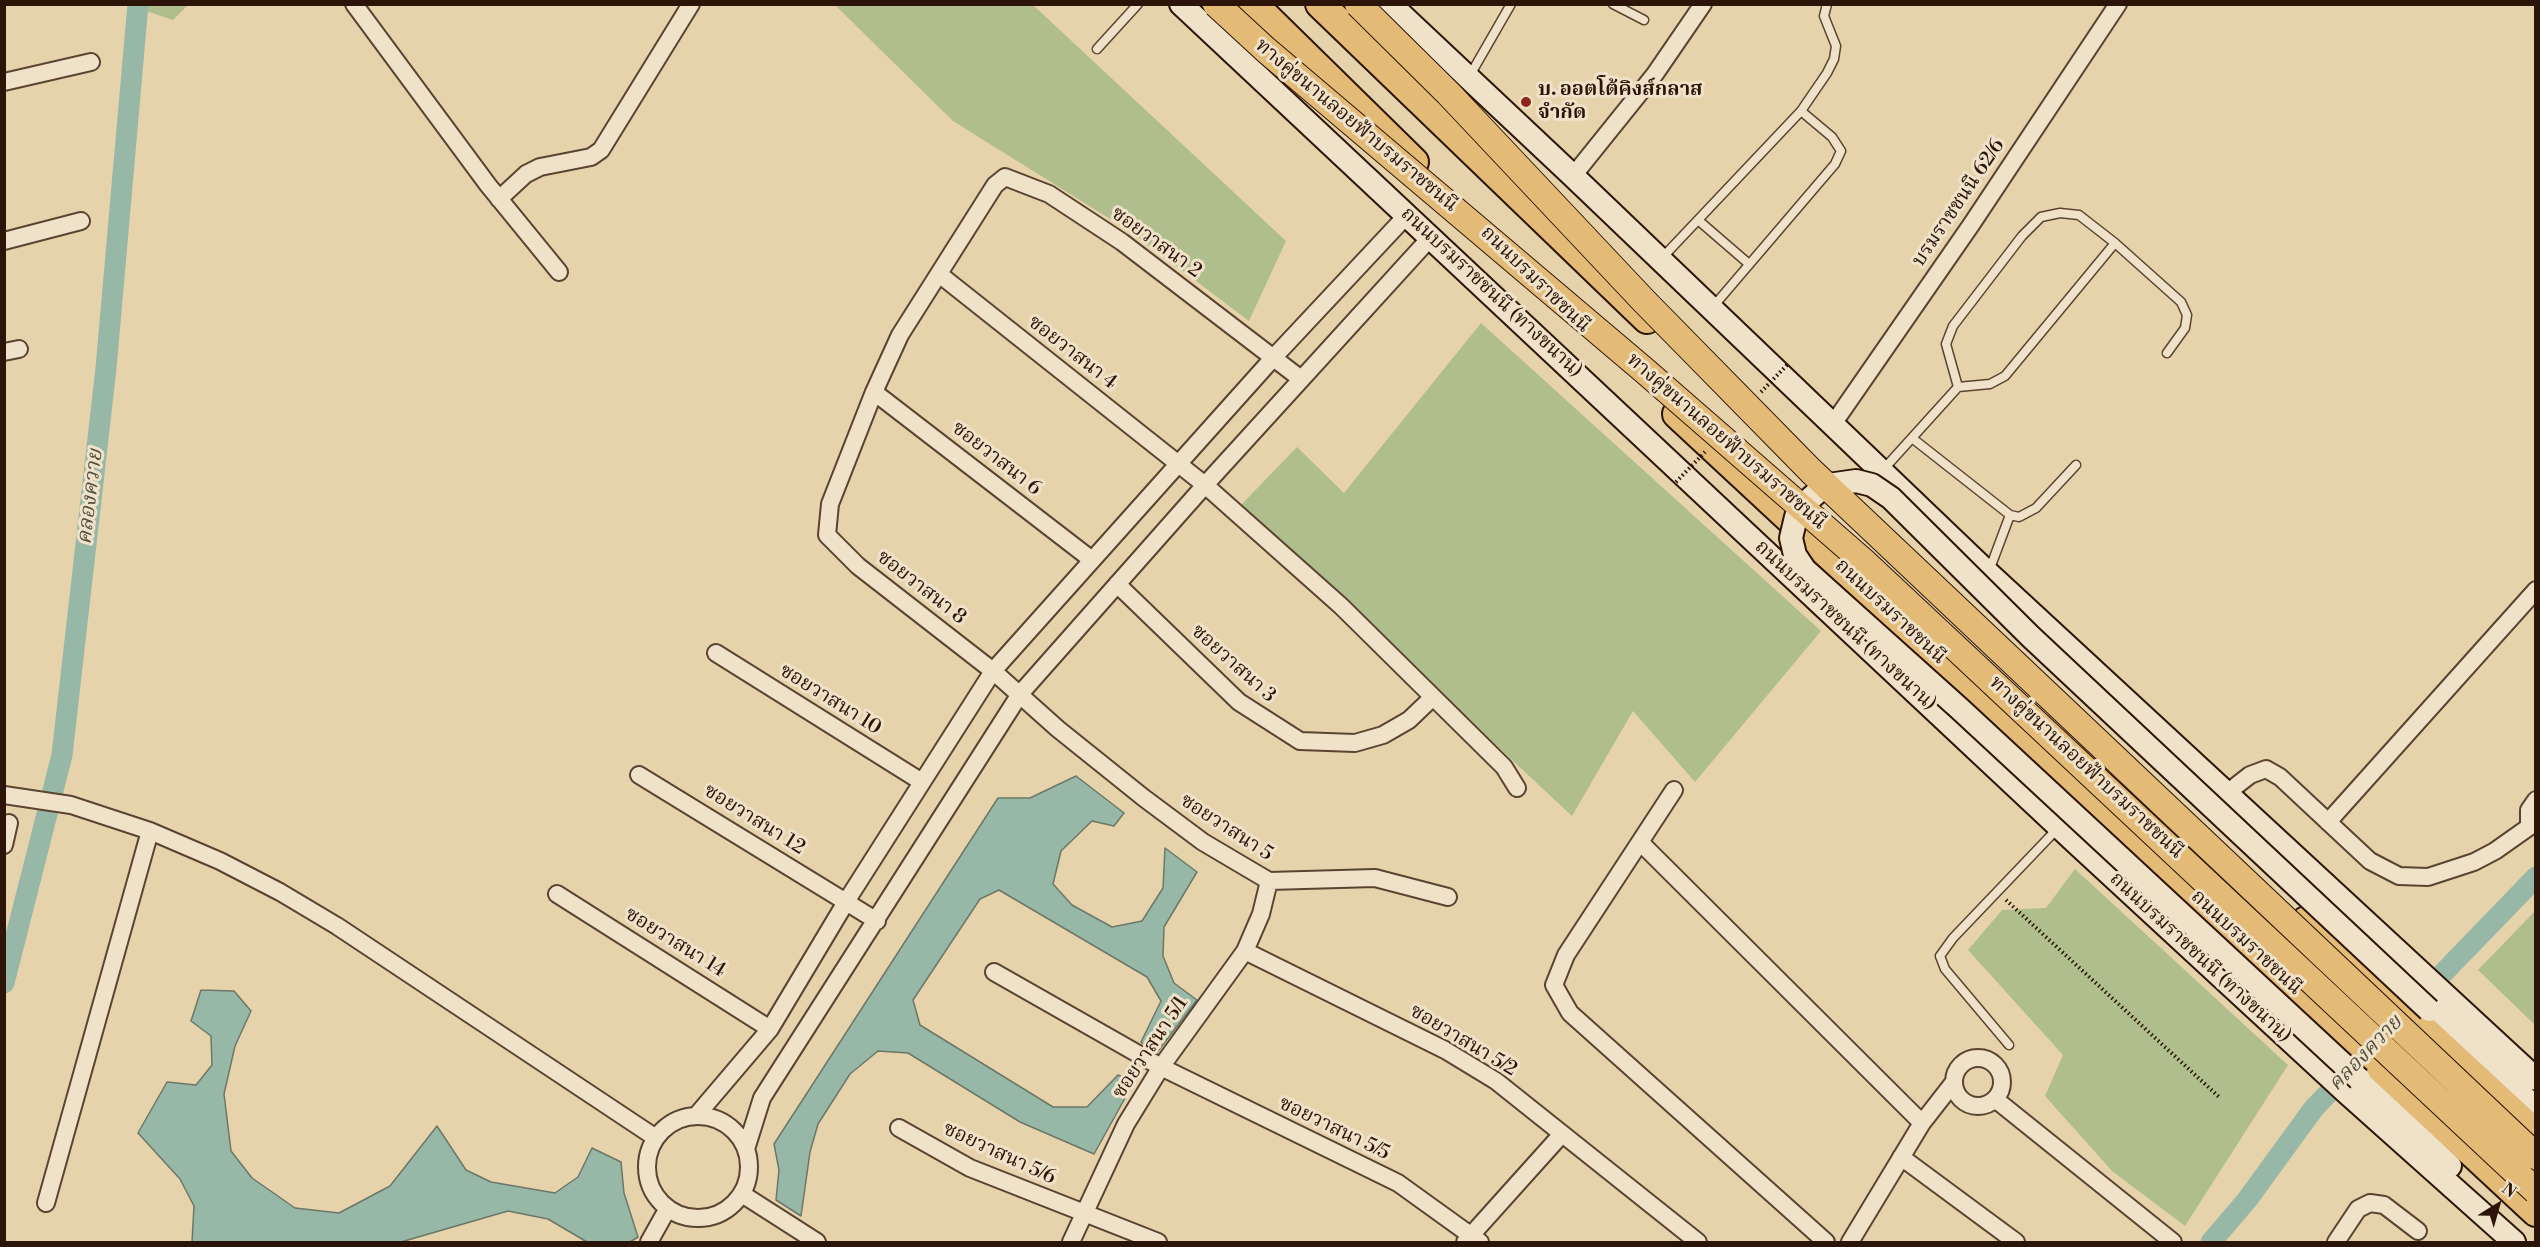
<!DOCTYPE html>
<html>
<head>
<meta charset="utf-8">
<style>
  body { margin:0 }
  #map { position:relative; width:2540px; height:1247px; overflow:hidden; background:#e6d3ac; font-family:"Libre Bodoni",serif }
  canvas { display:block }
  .frame { position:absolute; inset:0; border:6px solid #2c1508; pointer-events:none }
  .north { position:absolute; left:2468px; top:1175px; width:60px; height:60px; -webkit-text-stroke:4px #efe2c9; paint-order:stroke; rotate:37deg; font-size:16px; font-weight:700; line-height:24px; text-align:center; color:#2c1508 }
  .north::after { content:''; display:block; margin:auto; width:21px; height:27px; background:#2c1508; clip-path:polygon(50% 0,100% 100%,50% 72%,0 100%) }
</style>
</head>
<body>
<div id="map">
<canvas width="2540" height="1247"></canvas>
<div class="frame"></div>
<div class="north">N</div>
</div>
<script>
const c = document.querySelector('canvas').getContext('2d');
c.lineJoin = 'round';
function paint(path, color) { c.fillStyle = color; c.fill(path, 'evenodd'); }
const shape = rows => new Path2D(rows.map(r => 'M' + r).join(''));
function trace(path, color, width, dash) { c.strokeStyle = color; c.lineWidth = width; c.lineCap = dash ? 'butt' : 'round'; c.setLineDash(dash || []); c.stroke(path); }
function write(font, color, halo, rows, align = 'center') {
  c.font = font + ' "Libre Bodoni","Noto Serif Thai",serif'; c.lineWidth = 6; c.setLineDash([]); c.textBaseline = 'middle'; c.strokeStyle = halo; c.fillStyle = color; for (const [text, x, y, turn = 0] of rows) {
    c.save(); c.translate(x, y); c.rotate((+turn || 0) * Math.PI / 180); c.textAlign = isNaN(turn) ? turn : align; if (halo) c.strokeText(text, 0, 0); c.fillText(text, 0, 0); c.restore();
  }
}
paint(shape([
  [147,5,147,4,188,5,173,20,146,11],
  [835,5,1033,5,1286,241,1249,321,1131,232,953,121],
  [1481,323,1821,631,1695,782,1633,711,1572,816,1240,506,1297,447,1344,493],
  [2075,869,2288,1065,2185,1226,2112,1171,2045,1096,2063,1055,1968,950,2002,910,2046,908],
  [2535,911,2535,1025,2478,970]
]), '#b0be8e');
const water = shape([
  [1076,776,1124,813,1114,826,1092,821,1061,851,1053,884,1072,905,1112,927,1142,921,1163,888,1165,848,1197,872,1164,927,1163,956,1174,983,1197,1000,1156,1054,1141,1042,1161,1001,1147,977,999,890,980,899,913,1000,920,1025,1053,1107,1087,1107,1118,1075,1134,1082,1094,1154,1020,1122,908,1053,878,1051,850,1074,818,1124,810,1152,801,1216,776,1200,779,1170,774,1144,998,798,1030,798,1076,776],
  [201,990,234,991,251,1011,235,1046,224,1094,231,1151,252,1178,295,1208,339,1213,390,1186,437,1126,466,1170,491,1182,555,1193,578,1177,592,1148,621,1162,624,1193,638,1237,630,1242,587,1242,548,1219,508,1211,401,1242,192,1242,194,1206,180,1179,138,1133,167,1082,196,1085,212,1065,211,1036,191,1021,201,990]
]);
paint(water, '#97b8a7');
trace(water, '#6c7767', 1.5);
trace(shape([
  [4,983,62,755,106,368,138,4],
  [2421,996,2536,877],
  [2211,1242,2247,1200,2314,1108,2348,1073]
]), '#97b8a7', 21);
const lane = shape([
  [1613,4,1644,20],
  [1097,49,1138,4],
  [1469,77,1511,4],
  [1698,220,1749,264],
  [1661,259,1801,111,1827,73,1834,59,1836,46,1824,16,1827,4],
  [1712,308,1835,164,1841,151,1832,137,1801,111],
  [1958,387,1946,344,1953,326,2022,236,2041,217,2060,213,2079,215,2115,243,2181,302,2187,315,2185,328,2167,353],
  [1912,438,2010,515,2019,517,2036,508,2076,465],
  [1882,471,1958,387,1990,384,2005,376,2115,243],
  [1989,571,2010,515],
  [2009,1045,1945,969,1940,956,1953,938,2059,827]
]);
const street = shape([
  [354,4,488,185,559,272],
  [4,82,91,62],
  [1573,176,1655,74,1703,4],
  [499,199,526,174,540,167,591,157,601,150,691,4],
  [4,241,81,221],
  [939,274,1205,485,1341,606,1504,767,1517,788],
  [4,352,19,349],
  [1301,379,1122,242,1049,194,1005,177,995,185,900,335,874,392,830,504,827,535,858,566,993,671,1058,729,1144,798,1203,842,1269,881,1375,878,1448,897],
  [874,392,1092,560],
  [1833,424,1971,225,2118,4],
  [1117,584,1239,702,1300,741,1355,743,1383,735,1409,720,1432,698],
  [716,653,922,782],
  [639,775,877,921],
  [1674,790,1566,955,1554,985,1570,1013,1826,1242],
  [2227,793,2250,775,2266,769,2280,777,2370,861,2399,876,2428,877,2474,862,2495,851,2536,822],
  [4,795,71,805,150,831,220,861,280,892,337,926,656,1138],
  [2328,822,2536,590],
  [2529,826,2529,810,2536,800],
  [1640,842,1922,1123],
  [4,845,9,823],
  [557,894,770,1029],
  [1245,951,1445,1050,1496,1081,1698,1242],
  [994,972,1161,1067,1398,1183,1480,1242],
  '1954 1082a24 24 0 1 1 48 0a24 24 0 1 1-48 0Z',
  [1995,1099,2173,1242],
  [696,1116,770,1029,849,897,993,671,1274,357,1407,215],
  '647 1167a51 51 0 1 1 102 0a51 51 0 1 1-102 0Z',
  [899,1128,970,1168,1158,1242],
  [746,1149,762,1098,1020,694,1205,485,1431,237],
  [1901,1157,2016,1242],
  [742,1194,817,1242],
  [46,1203,150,831],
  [649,1242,668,1208],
  [1071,1242,1126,1124,1161,1067,1245,951,1261,914,1269,881],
  [1465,1242,1562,1134],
  [1850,1242,1922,1123,1954,1082],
  [2336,1242,2358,1209,2370,1203,2384,1205,2418,1231]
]);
const secondary = shape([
  [1181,4,2073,840,2347,1093,2514,1242],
  [1390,4,1573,176,1988,573,2536,1079],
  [2429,1010,2536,1108],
  [2359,1079,2450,1166]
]);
const highway = shape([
  [1253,4,1414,162],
  [1320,4,1647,319],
  [1677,414,2536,1212],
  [2306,921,2536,1134]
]);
trace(lane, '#5a4431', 11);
trace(street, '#5a4431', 20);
trace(secondary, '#2c1508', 26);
trace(highway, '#2c1508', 32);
trace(shape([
  [2006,900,2219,1097]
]), '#2c1508', 4, [1.5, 3]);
trace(lane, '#efe2c9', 8);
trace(street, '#efe2c9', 16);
trace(secondary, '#efe2c9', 22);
trace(highway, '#e3ba76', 28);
const secondaryBridge = shape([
  [2359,1079,1960,709,1805,570,1795,555,1791,538,1796,517,1804,504,1820,490,1835,484,1856,481,1872,485,1891,498,2030,636,2429,1010]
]);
const primaryBridge = shape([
  [1216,4,1266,50,1645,371,1863,561,2536,1191],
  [1358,4,1448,93,1644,301,1811,471,2536,1156]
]);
trace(secondaryBridge, '#2c1508', 26, []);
trace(primaryBridge, '#2c1508', 28, []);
trace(shape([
  [1761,392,1788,364],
  [1676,482,1705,452]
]), '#2c1508', 4, [1.5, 3]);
trace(secondaryBridge, '#efe2c9', 22);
trace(primaryBridge, '#e3ba76', 26);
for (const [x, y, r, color] of [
  [1526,102,6,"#8f2418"]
]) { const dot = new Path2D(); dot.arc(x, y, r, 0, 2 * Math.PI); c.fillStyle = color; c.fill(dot); trace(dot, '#efe2c9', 2); }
write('bold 20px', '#2c1508', '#efe2c9', [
  ["บ. ออตโต้คิงส์กลาส",1538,90],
  ["จำกัด",1538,113]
], 'left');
write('20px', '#2c1508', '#efe2c9', [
  ["ทางคู่ขนานลอยฟ้าบรมราชชนนี",1356,126,40],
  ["บรมราชชนนี 62/6",1959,203,-56],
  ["ซอยวาสนา 2",1156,243,36],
  ["ถนนบรมราชชนนี",1535,280,44],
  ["ถนนบรมราชชนนี (ทางขนาน)",1491,293,43],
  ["ซอยวาสนา 4",1072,353,38],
  ["ทางคู่ขนานลอยฟ้าบรมราชชนนี",1726,442,41],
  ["ซอยวาสนา 6",996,459,38],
  ["ซอยวาสนา 8",921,588,38],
  ["ถนนบรมราชชนนี",1890,612,43],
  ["ถนนบรมราชชนนี (ทางขนาน)",1845,626,43],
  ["ซอยวาสนา 3",1233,664,42],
  ["ซอยวาสนา 10",830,700,32],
  ["ทางคู่ขนานลอยฟ้าบรมราชชนนี",2086,768,43],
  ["ซอยวาสนา 12",754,820,32],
  ["ซอยวาสนา 5",1226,828,33],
  ["ซอยวาสนา 14",675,943,32],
  ["ถนนบรมราชชนนี",2246,943,43],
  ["ถนนบรมราชชนนี (ทางขนาน)",2200,958,43],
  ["ซอยวาสนา 5/2",1463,1041,31],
  ["ซอยวาสนา 5/1",1151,1048,-56],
  ["ซอยวาสนา 5/5",1334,1129,26],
  ["ซอยวาสนา 5/6",999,1154,25]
]);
write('italic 21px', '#514e40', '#efe2c9', [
  ["คลองควาย",91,497,-83],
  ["คลองควาย",2366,1054,-46]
]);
</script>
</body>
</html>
